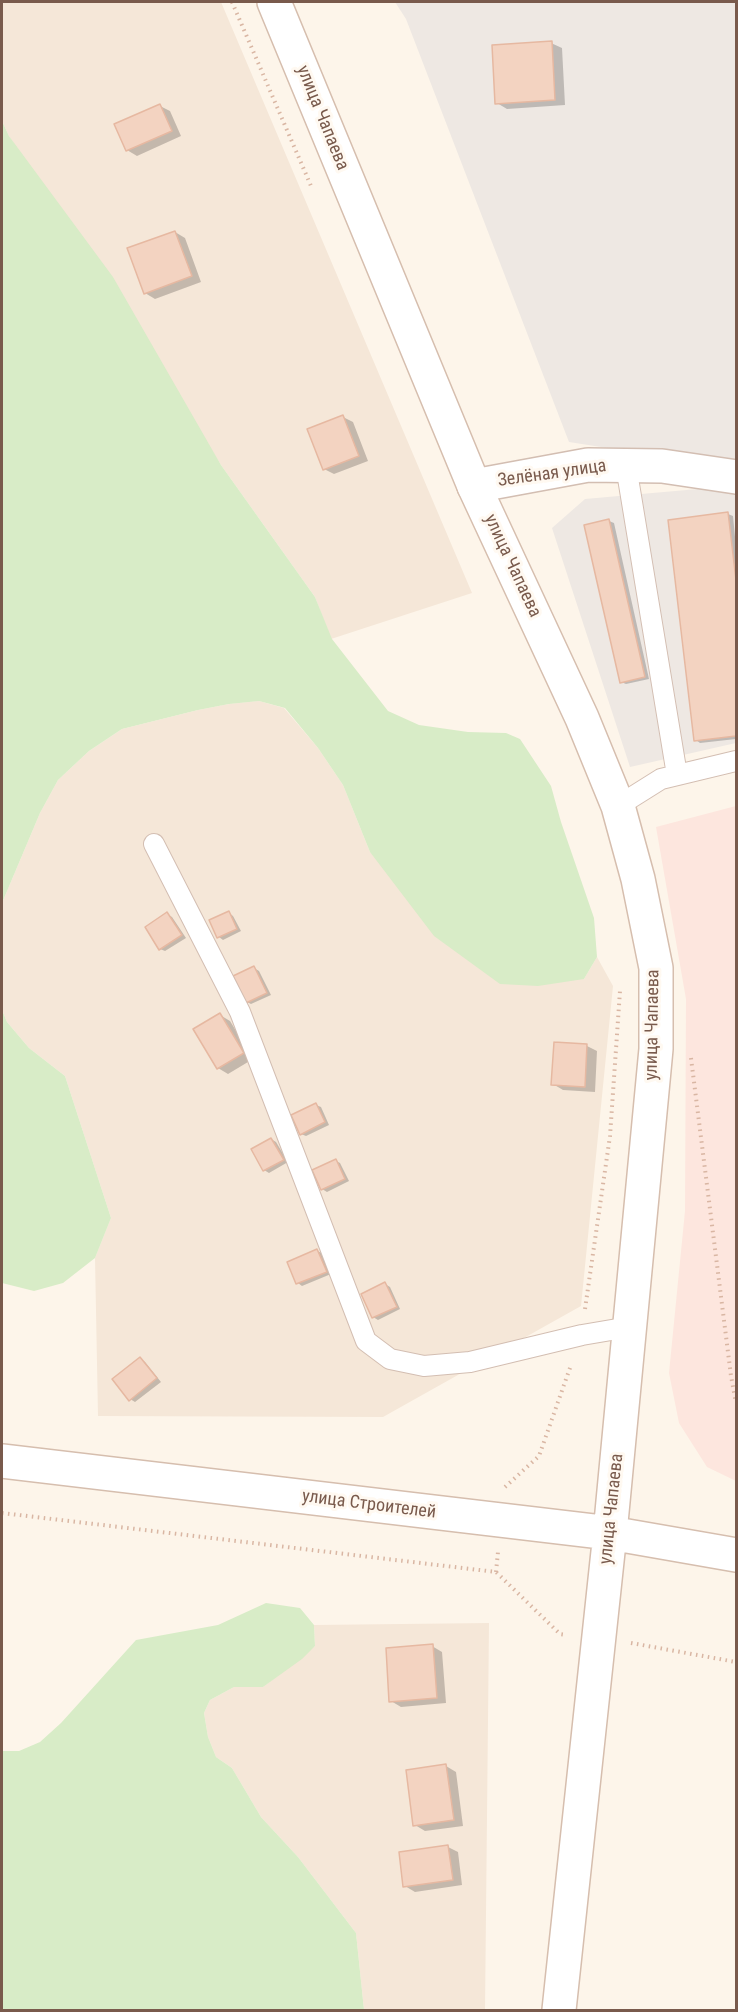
<!DOCTYPE html>
<html>
<head>
<meta charset="utf-8">
<style>
  body { margin:0 }
  #map { position:relative; width:738px; height:2012px; overflow:hidden; background:#fdf5ea; font-family:"Roboto Condensed",sans-serif }
  canvas { display:block }
  .frame { position:absolute; inset:0; border:3px solid #795a4c; pointer-events:none }
</style>
</head>
<body>
<div id="map">
<canvas width="738" height="2012"></canvas>
<div class="frame"></div>
</div>
<script>
const c = document.querySelector('canvas').getContext('2d');
c.lineJoin = 'round';
function paint(path, color) { c.fillStyle = color; c.fill(path, 'evenodd'); }
const shape = rows => new Path2D(rows.map(r => 'M' + r).join(''));
function trace(path, color, width, dash) { c.strokeStyle = color; c.lineWidth = width; c.lineCap = dash ? 'butt' : 'round'; c.setLineDash(dash || []); c.stroke(path); }
function write(font, color, halo, rows, align = 'center') {
  c.font = font + ' "Roboto Condensed",sans-serif'; c.lineWidth = 6; c.setLineDash([]); c.textBaseline = 'middle'; c.strokeStyle = halo; c.fillStyle = color; for (const [text, x, y, turn = 0] of rows) {
    c.save(); c.translate(x, y); c.rotate((+turn || 0) * Math.PI / 180); c.textAlign = isNaN(turn) ? turn : align; if (halo) c.strokeText(text, 0, 0); c.fillText(text, 0, 0); c.restore();
  }
}
paint(shape([
  [2,2,221,2,472,593,331,639,315,597,221,465,9,136,2,121],
  [259,701,284,708,318,748,343,785,370,852,584,979,597,957,613,986,581,1306,383,1417,98,1416,95,1258,111,1218,65,1076,29,1048,7,1022,2,1010,2,903,40,813,58,780,89,751,122,729,198,710,229,704],
  [489,1623,485,2010,364,2010,356,1933,298,1857,261,1817,232,1768,216,1757,208,1737,204,1713,210,1700,234,1687,263,1687,315,1646,314,1625]
]), '#f5e7d8');
paint(shape([
  [736,806,736,1481,707,1467,679,1423,669,1373,685,1211,686,999,656,827]
]), '#fde6de');
paint(shape([
  [395,2,736,2,736,468,569,442,406,19],
  [709,488,736,492,736,743,630,767,552,528,585,499]
]), '#eee8e3');
paint(shape([
  [2,121,9,136,113,277,221,465,315,597,332,639,388,711,419,725,468,732,506,733,520,739,551,786,561,822,594,918,597,957,584,979,538,986,500,984,434,936,370,852,343,785,318,748,285,708,259,701,229,704,198,710,122,729,89,751,58,780,40,813,2,903],
  [2,1010,7,1022,29,1048,65,1076,111,1218,95,1258,63,1283,34,1291,2,1283],
  [266,1603,300,1608,314,1625,315,1646,302,1659,263,1687,234,1687,210,1700,204,1713,208,1737,216,1757,232,1768,261,1817,298,1857,356,1933,364,2010,2,2010,2,1751,19,1751,40,1742,61,1723,136,1640,218,1625]
]), '#d8ecc7');
paint(shape([
  [551,43,562,48,565,105,507,109,497,103],
  [160,106,170,111,181,136,137,156,127,150],
  [175,232,185,238,201,282,155,299,145,293],
  [343,417,353,422,368,461,334,474,324,469],
  [728,514,733,516,736,547,736,739,700,743,696,740],
  [609,521,614,523,649,679,626,684,621,682],
  [229,913,233,916,241,931,223,940,219,937],
  [167,914,172,917,186,938,165,951,160,949],
  [254,968,259,971,271,995,251,1004,247,1002],
  [220,1015,230,1021,253,1059,228,1074,218,1068],
  [587,1046,597,1051,595,1092,563,1090,553,1084],
  [316,1105,321,1107,329,1125,306,1136,301,1134],
  [271,1139,276,1142,288,1162,269,1173,264,1170],
  [336,1161,340,1163,349,1181,327,1192,322,1189],
  [317,1251,322,1253,331,1274,302,1286,298,1283],
  [385,1284,390,1287,400,1309,378,1320,373,1317],
  [140,1359,145,1362,161,1382,135,1402,130,1399],
  [432,1646,442,1652,446,1703,401,1707,391,1701],
  [446,1766,456,1772,463,1826,425,1831,415,1825],
  [448,1847,458,1852,462,1885,415,1892,405,1886]
]), '#0003');
const building = shape([
  [552,41,555,100,495,104,492,45,552,41],
  [160,104,172,131,126,151,114,124,160,104],
  [175,231,192,276,144,294,127,248,175,231],
  [343,415,359,456,323,470,307,429,343,415],
  [728,512,736,580,736,736,694,741,668,520,728,512],
  [609,519,645,677,620,683,584,525,609,519],
  [229,911,237,929,217,938,209,920,229,911],
  [167,912,182,935,159,950,145,927,167,912],
  [254,966,267,993,246,1003,233,976,254,966],
  [220,1013,244,1053,217,1069,193,1029,220,1013],
  [554,1042,587,1044,585,1087,551,1085,554,1042],
  [316,1103,325,1122,300,1135,291,1115,316,1103],
  [271,1138,284,1160,263,1171,251,1149,271,1138],
  [336,1159,345,1179,321,1190,312,1170,336,1159],
  [317,1249,327,1272,296,1284,287,1262,317,1249],
  [385,1282,397,1307,372,1318,361,1294,385,1282],
  [140,1357,157,1378,129,1401,112,1379,140,1357],
  [433,1644,437,1698,389,1702,386,1648,433,1644],
  [446,1764,454,1820,413,1826,406,1770,446,1764],
  [448,1845,453,1880,403,1887,399,1852,448,1845]
]);
paint(building, '#f3d3c1');
trace(building, '#e6b8a1', 1.5);
const lane = shape([
  [626,466,677,775],
  [618,806,661,779,736,761],
  [154,844,240,1012,366,1341,390,1359,424,1366,470,1362,582,1335,629,1327]
]);
const street = shape([
  [474,486,588,465,662,466,736,477]
]);
const secondary = shape([
  [274,2,474,486,582,718,618,806,638,879,656,968,656,1049,610,1533,559,2010],
  [2,1461,610,1533,736,1555]
]);
trace(lane, '#d3beb2', 22);
trace(street, '#d3beb2', 36);
trace(secondary, '#d6beae', 36);
trace(shape([
  [232,2,311,186],
  [691,1058,731,1376,736,1403],
  [585,1309,610,1136,620,991],
  [505,1487,539,1456,571,1365],
  [2,1513,496,1572,560,1634,567,1635],
  [496,1572,498,1552],
  [631,1643,736,1662]
]), '#d9b6a3', 4, [1.5, 4.5]);
trace(lane, '#fff', 20);
trace(street, '#fff', 33);
trace(secondary, '#fff', 33);
write('18px', '#795a4c', '#fff9f1', [
  ["улица Чапаева",322,118,68],
  ["Зелёная улица",552,474,-8],
  ["улица Чапаева",512,566,65],
  ["улица Чапаева",653,1025,-89],
  ["улица Строителей",369,1505,7],
  ["улица Чапаева",612,1509,-84]
]);
</script>
</body>
</html>
